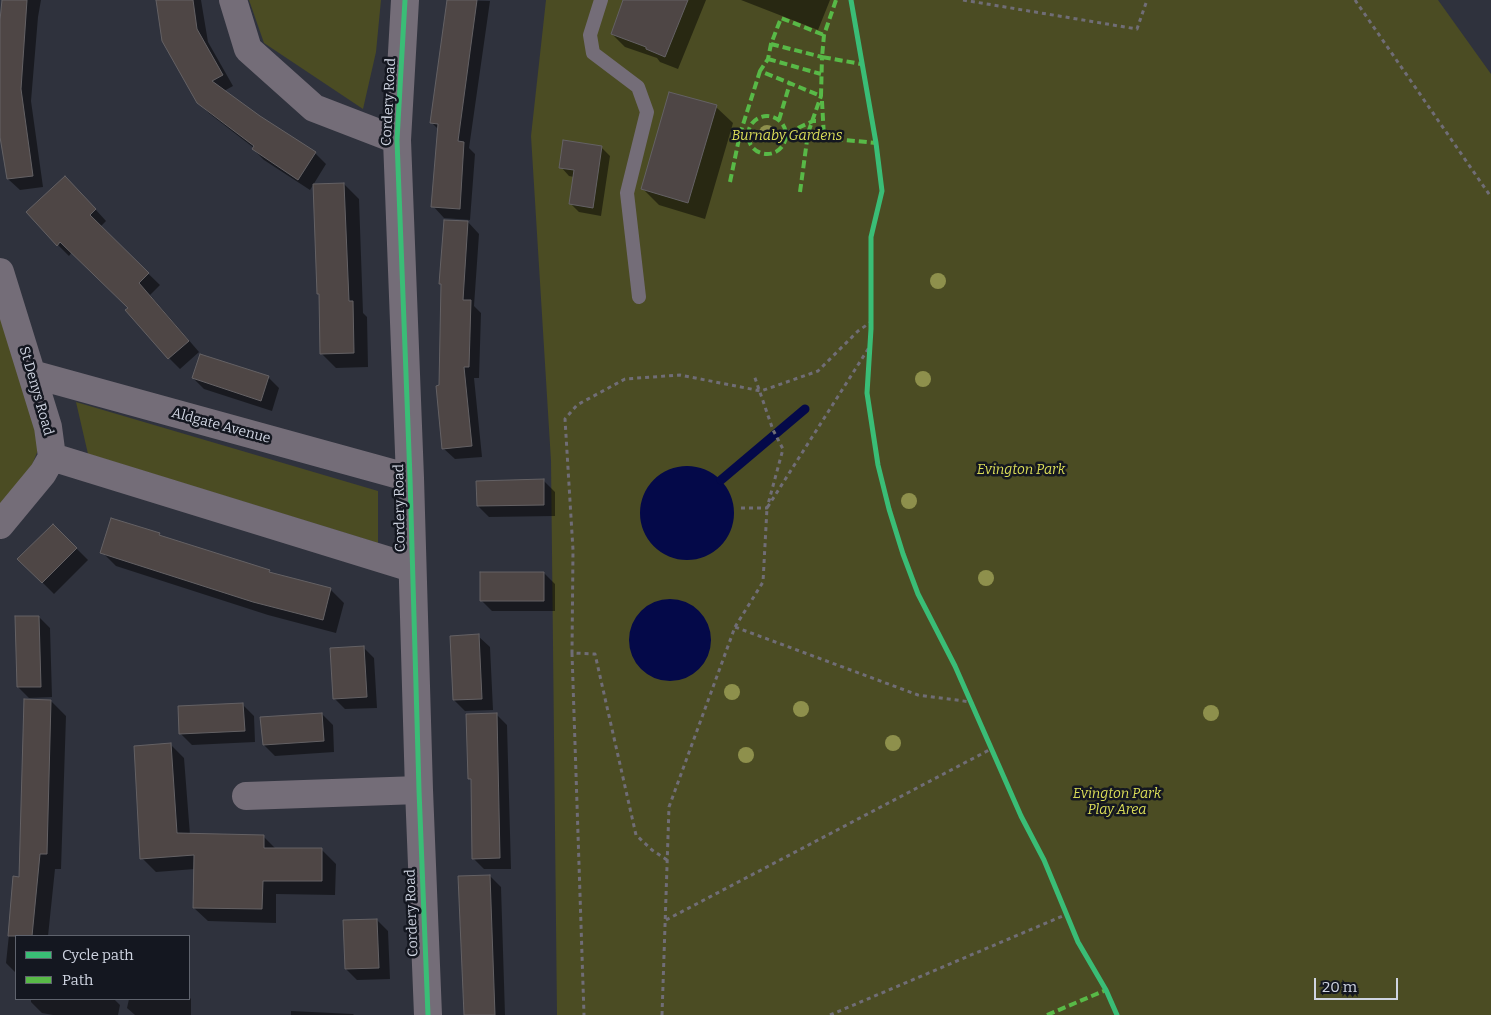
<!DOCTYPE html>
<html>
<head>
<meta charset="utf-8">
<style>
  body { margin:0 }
  #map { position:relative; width:1491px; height:1015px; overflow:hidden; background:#2f323d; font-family:Bitter,serif }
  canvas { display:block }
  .legend { position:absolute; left:15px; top:935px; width:175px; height:65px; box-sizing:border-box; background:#141720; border:1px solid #5f636d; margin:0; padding:6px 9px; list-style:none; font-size:15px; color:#cfd4e1 }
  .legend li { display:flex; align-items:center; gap:10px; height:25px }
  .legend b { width:25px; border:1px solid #5f636d }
  .scale { position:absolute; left:1314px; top:978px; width:84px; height:22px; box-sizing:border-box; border:2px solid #cfd4e1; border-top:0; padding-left:6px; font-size:15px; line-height:18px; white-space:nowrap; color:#cfd4e1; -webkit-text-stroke:4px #141720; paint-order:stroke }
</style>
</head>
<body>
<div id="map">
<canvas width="1491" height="1015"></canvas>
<ul class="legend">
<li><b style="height:6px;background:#3abd76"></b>Cycle path</li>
<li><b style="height:6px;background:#58b947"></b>Path</li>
</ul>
<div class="scale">20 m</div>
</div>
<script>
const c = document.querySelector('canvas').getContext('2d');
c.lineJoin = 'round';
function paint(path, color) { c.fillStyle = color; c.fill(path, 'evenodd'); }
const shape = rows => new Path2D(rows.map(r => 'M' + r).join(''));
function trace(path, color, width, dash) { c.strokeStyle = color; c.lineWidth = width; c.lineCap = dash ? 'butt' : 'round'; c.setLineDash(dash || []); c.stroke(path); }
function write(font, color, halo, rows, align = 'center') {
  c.font = font + ' Bitter,serif'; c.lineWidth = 5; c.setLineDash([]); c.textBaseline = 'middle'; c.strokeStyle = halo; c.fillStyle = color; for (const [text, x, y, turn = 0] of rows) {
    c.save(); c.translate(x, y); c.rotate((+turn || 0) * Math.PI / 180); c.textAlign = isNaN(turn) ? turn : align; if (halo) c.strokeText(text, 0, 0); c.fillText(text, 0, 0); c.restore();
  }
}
paint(shape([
  [249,0,381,0,376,52,363,109,264,43],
  [546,0,1438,0,1491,74,1491,1015,557,1015,551,461,531,136],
  [0,311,37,433,38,450,30,470,0,504],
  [76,402,378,491,378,543,88,454]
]), '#4b4c23');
paint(shape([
  '640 513a47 47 0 1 1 94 0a47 47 0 1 1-94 0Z',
  '629 640a41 41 0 1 1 82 0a41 41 0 1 1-82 0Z'
]), '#040949');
paint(shape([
  [3,0,41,0,38,17,31,101,43,187,20,190,8,179,0,117,0,37],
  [157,0,201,0,208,42,233,86,224,91,259,117,315,153,326,164,310,190,264,160,253,149,254,148,210,114,198,103],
  [449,0,490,1,469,148,475,154,470,220,444,218,433,206,439,130,432,123],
  [625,0,706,0,678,69,660,62,657,58,625,47,612,34],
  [741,0,830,0,818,30],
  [716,107,733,123,705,219,659,205,642,188],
  [601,147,610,156,601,216,579,212,570,203,574,177,569,176,561,167],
  [344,184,359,199,363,313,367,317,368,367,336,368,321,353,320,296,318,293],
  [76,188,106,221,100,227,160,285,150,295,199,352,180,369,169,358,130,308,72,252,69,256,58,245],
  [468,222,479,234,474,306,481,313,479,378,474,378,482,457,455,459,443,448,440,386,442,285],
  [268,377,279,388,272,411,204,389,193,378],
  [543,480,555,492,555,516,489,517,478,506],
  [53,525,88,560,54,594,19,559],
  [159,534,162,538,269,571,271,574,330,589,344,603,336,633,268,615,116,566,102,552],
  [544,573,555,584,555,611,492,611,481,600],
  [39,617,50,628,52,697,29,698,18,687],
  [478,636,490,647,493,710,465,711,454,700],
  [363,647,374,658,377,708,345,709,334,698],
  [51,701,66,716,61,869,55,869,48,936,16,936,16,973,6,963,15,878,20,878],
  [243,705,254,716,255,742,192,745,180,733],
  [322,714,333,725,334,752,275,756,264,745],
  [496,714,507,725,511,869,484,869,473,858,472,781,470,778],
  [170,744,184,758,190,835,263,836,276,849,322,850,336,864,335,895,276,894,276,923,208,921,194,908,195,869,156,872,142,858],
  [490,876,501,887,505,1015,465,1015],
  [377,920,388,931,390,979,357,980,346,969],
  [189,997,191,999,191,1015,135,1015,127,1008,129,999,189,999],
  [31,999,114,999,120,1005,118,1015,53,1015,42,1013,31,1002],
  [291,1011,353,1014,354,1015,291,1015]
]), '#0007');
trace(shape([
  [721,480,805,409]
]), '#040949', 9);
const building = shape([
  [2,0,27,0,21,89,33,176,7,179,0,137,0,20,2,0],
  [156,0,193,0,197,29,223,75,212,81,260,116,316,152,298,180,252,149,254,146,197,103,162,41,156,0],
  [447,0,477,0,458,141,464,142,460,209,431,207,438,124,430,123,447,0],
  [623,0,688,0,665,57,646,49,646,47,611,34,623,0],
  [669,92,717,105,688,203,641,189,669,92],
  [563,140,602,146,593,208,569,204,574,170,559,168,563,140],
  [65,176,96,209,90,215,149,273,139,283,189,341,168,359,125,310,128,308,60,242,57,246,26,212,65,176],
  [344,183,349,301,353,301,354,353,320,354,319,294,317,294,313,184,344,183],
  [444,220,468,221,463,300,471,300,469,367,464,367,472,446,442,449,436,386,439,385,441,284,439,284,444,220],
  [200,354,269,376,261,401,192,378,200,354],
  [544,479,544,505,477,506,476,481,544,479],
  [111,518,160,533,159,535,270,570,269,572,331,588,323,620,253,602,100,553,111,518],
  [53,524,77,548,42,583,17,559,53,524],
  [480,572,544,572,544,601,480,601,480,572],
  [15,616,39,616,41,687,17,687,15,616],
  [479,634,482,699,453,700,450,636,479,634],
  [364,646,367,697,333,699,330,648,364,646],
  [24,699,51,700,47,854,40,854,32,936,8,936,13,876,19,877,24,699],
  [243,703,245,731,179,734,178,706,243,703],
  [322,713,324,741,263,745,260,717,322,713],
  [497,713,500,858,472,859,471,779,468,779,466,714,497,713],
  [171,743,177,833,264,835,264,848,322,848,322,881,263,881,262,909,193,908,194,855,140,859,134,746,171,743],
  [490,875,495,1015,464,1015,458,876,490,875],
  [377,919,379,968,345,969,343,920,377,919]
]);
paint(building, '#4e4645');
trace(building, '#646164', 1);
trace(shape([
  [963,0,1137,29,1147,0],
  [1355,0,1491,197],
  [741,508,767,508,783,449,773,430,754,375],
  [735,627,763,582,767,508,870,346],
  [572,653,584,1015],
  [667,860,652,850,636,835,595,654,572,653,573,550,565,419,577,405,625,379,680,375,761,391,818,371,858,331,871,322],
  [666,920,991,749],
  [662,1015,669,807,735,627,918,695,971,702],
  [830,1015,1065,915]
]), '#706d76', 3, [4, 4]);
trace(shape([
  [601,0,590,35,593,53,638,87,647,112,627,193,639,297]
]), '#746d78', 14);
trace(shape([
  [233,0,248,49,314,108,397,140],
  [405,0,397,140,410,478,419,790,428,1015],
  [0,272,48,427,52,457,43,473,0,525],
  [32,374,410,478],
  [52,457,412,568],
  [246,796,419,790]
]), '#746d78', 28);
trace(shape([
  [836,0,824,35,822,57,861,64],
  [771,44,822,57,821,96,760,71,768,59,771,44,781,18,824,35],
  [768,59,821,74],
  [822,101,824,138,876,143],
  '748 135a19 19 0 1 1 38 0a19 19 0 1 1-38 0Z',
  [779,120,790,83],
  [787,133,813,121,816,121],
  [730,182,740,134,760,71],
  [800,192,808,133,821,96],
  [1047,1015,1106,990]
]), '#58b947', 4, [8, 4]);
trace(shape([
  [405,0,397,140,410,478,419,790,428,1015],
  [851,0,876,143,882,191,871,237,871,329,867,393,878,465,889,509,903,554,918,594,955,666,1021,816,1044,860,1078,942,1106,990,1117,1015]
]), '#3abd76', 5);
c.fillStyle = '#8e904c';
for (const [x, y] of [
  [767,133],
  [938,281],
  [923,379],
  [909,501],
  [986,578],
  [732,692],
  [801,709],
  [1211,713],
  [893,743],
  [746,755]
]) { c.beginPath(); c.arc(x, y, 8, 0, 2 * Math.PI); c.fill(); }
write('14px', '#cfd4e1', '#141720', [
  ["Cordery Road",389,102,-87],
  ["St Denys Road",36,391,74],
  ["Aldgate Avenue",221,426,15],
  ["Cordery Road",400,508,-91],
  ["Cordery Road",412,913,-92]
]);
write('italic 14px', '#dbdd58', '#141720', [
  ["Burnaby Gardens",787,136],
  ["Evington Park",1021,470],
  ["Evington Park",1117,794],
  ["Play Area",1117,810]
]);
</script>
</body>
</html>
